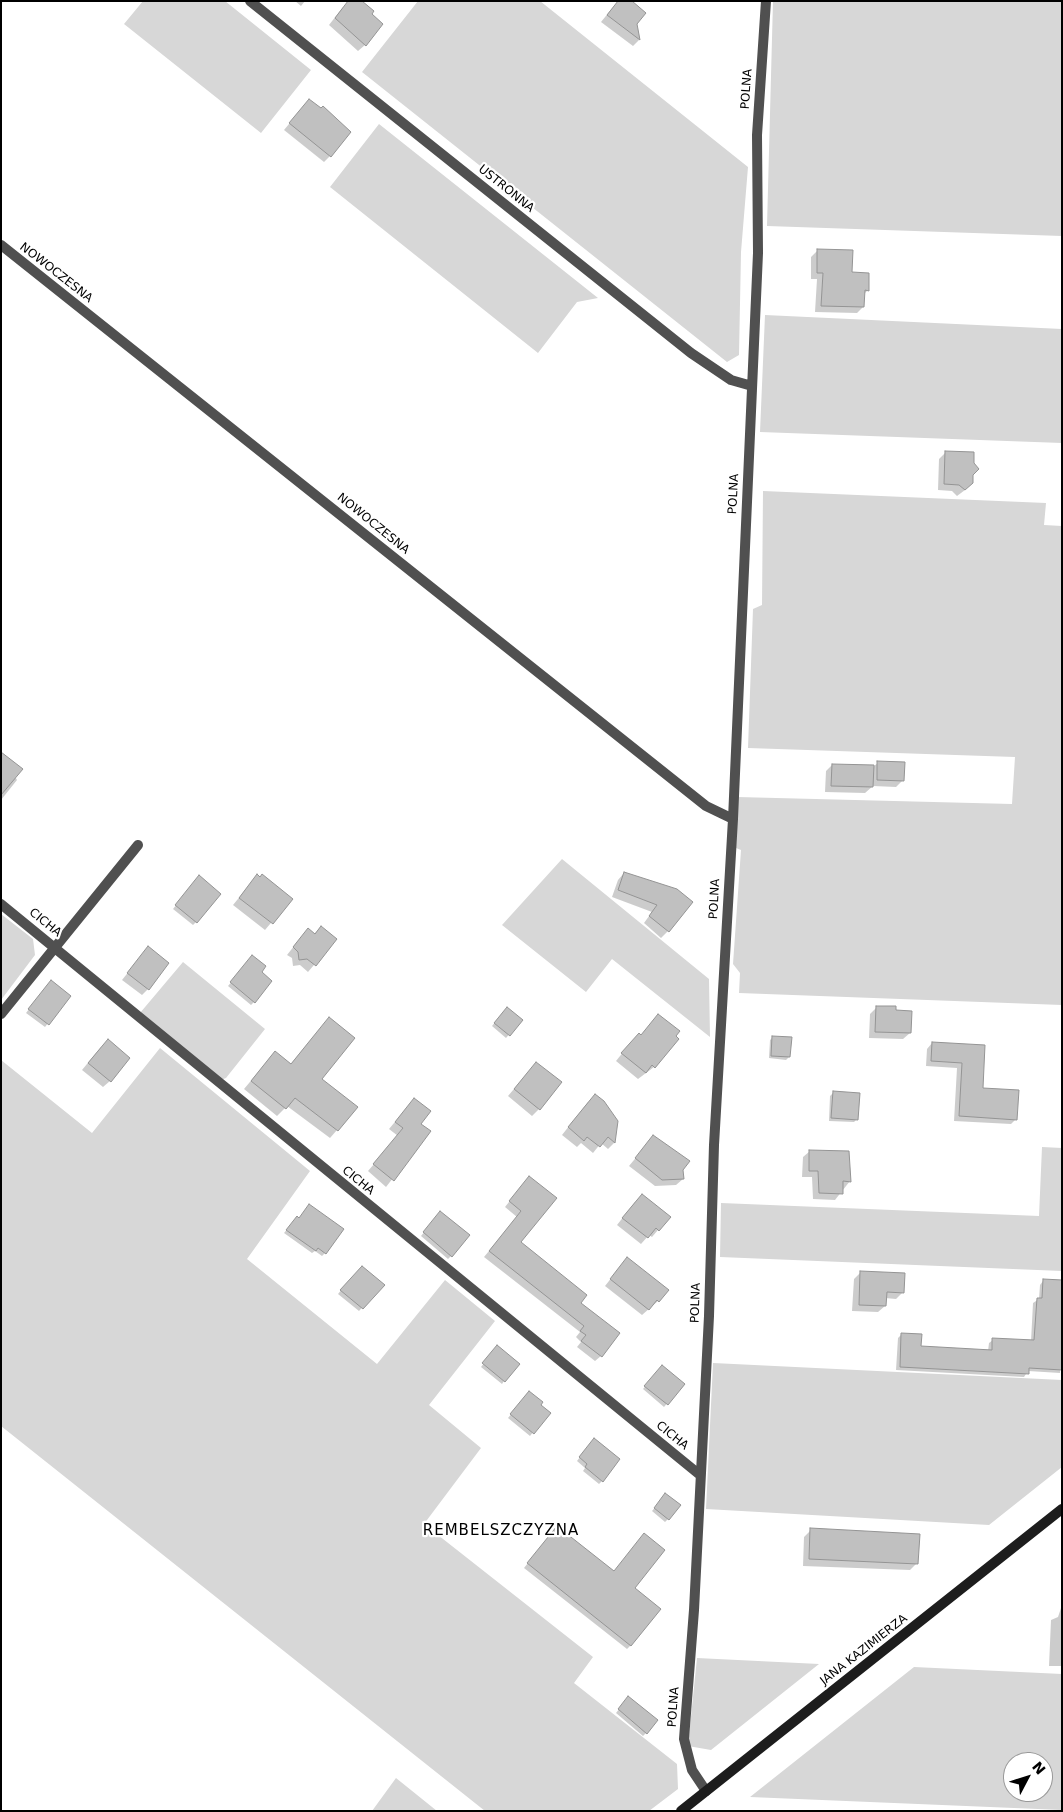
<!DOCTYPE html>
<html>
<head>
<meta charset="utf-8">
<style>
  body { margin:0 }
  #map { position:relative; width:1063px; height:1812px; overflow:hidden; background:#fff; font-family:"DejaVu Sans",sans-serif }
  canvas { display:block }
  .frame { position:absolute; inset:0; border:2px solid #000; pointer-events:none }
  .north { position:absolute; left:1003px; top:1752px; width:50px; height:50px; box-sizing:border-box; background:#fff; border:1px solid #999; border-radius:50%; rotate:50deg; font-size:14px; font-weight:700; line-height:20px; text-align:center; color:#000 }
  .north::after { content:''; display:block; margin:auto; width:18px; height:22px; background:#000; clip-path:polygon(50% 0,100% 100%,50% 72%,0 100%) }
</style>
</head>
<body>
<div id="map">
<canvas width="1063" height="1812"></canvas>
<div class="frame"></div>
<div class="north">N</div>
</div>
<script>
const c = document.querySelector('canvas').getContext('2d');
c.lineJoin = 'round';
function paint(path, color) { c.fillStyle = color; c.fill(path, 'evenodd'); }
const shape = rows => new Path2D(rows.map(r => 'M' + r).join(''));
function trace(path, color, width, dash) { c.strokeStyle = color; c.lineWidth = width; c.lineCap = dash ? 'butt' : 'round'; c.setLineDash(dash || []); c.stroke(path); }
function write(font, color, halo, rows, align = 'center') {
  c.font = font + ' "DejaVu Sans",sans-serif'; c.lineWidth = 4.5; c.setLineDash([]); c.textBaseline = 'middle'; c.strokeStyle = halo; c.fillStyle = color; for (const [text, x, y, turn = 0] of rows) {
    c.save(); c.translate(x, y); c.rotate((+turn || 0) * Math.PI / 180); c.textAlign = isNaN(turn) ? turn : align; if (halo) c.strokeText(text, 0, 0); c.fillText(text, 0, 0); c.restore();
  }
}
paint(shape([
  [143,1,225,1,311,70,261,133,124,24],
  [418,1,540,1,748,167,741,252,739,355,727,362,362,72],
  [773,1,1062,1,1062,236,767,226],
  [379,124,598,298,577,302,538,353,330,187],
  [765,315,1062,329,1062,443,760,432],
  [763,491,1046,503,1044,525,1062,526,1062,1005,739,993,740,973,733,964,741,850,736,848,737,797,1012,804,1015,757,748,748,753,609,762,605],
  [562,859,709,979,710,1037,612,959,586,992,502,925],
  [1,914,33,939,35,955,1,1000],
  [183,962,265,1029,226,1078,221,1080,140,1013],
  [160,1048,310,1171,247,1259,377,1364,445,1280,495,1321,429,1405,481,1448,424,1524,593,1657,574,1683,677,1764,678,1789,649,1811,485,1811,1,1426,1,1060,92,1133],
  [1042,1147,1062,1148,1062,1271,720,1257,721,1203,1039,1216],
  [713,1363,1062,1380,1062,1467,989,1525,706,1509],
  [697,1658,819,1664,711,1750,688,1746],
  [914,1667,1062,1674,1062,1810,750,1797],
  [1013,1762,1043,1762,1043,1792,1013,1792],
  [396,1778,437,1811,372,1811]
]), '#d7d7d7');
paint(shape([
  [295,1,305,1,301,6],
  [618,1,636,24,639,40,633,46,601,22],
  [343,7,365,45,358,51,329,25],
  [303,107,330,156,324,162,284,130],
  [818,250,850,274,868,290,864,294,863,307,857,313,815,312,817,279,811,279,811,257],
  [946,452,972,474,965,490,957,496,952,491,938,490,939,459],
  [1,753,17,780,1,800],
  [878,763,903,780,896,787,873,786,865,793,825,792,826,771,832,765,874,766],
  [624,873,676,890,668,931,661,938,644,923,652,912,612,897,618,880],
  [196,880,196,922,193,925,173,909],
  [251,883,291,899,265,930,233,905],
  [321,927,336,939,308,972,300,965,293,966,292,958,287,955,302,936,314,934],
  [142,955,148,989,142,995,122,980],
  [250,960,260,972,254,1002,251,1005,228,986],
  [48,984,70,996,45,1027,26,1013],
  [877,1007,910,1033,903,1039,869,1038,870,1014],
  [504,1011,522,1020,506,1038,492,1026],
  [329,1018,321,1079,337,1130,330,1138,287,1106,277,1116,244,1089,275,1052,290,1065],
  [773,1037,789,1057,786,1060,769,1058,770,1040],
  [632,1041,654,1067,638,1079,616,1061],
  [932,1043,984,1046,982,1089,1016,1119,1011,1124,954,1121,957,1068,926,1066,927,1049],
  [101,1047,110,1081,103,1087,82,1070],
  [536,1063,539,1109,532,1116,508,1096],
  [833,1093,857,1119,854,1122,829,1121,830,1096],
  [414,1099,420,1124,429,1132,386,1187,368,1171,398,1136,389,1129],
  [588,1102,617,1121,614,1143,608,1149,601,1143,593,1153,581,1143,577,1147,562,1135],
  [653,1137,683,1179,676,1185,655,1186,629,1166],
  [810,1151,850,1181,835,1200,813,1199,812,1177,802,1177,803,1157],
  [524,1183,519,1242,579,1303,601,1356,595,1361,577,1347,581,1342,576,1337,580,1332,484,1257,517,1217,505,1207],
  [635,1202,658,1230,652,1237,649,1235,641,1244,617,1225],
  [438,1215,451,1256,448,1259,421,1236],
  [294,1221,325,1253,322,1256,315,1251,312,1253,284,1233],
  [627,1258,667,1290,658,1301,642,1315,605,1286],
  [861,1272,903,1292,896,1299,885,1298,885,1306,878,1312,852,1311,854,1279],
  [351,1278,383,1285,359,1311,338,1294],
  [1043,1281,1062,1282,1060,1373,1028,1371,1024,1377,896,1370,898,1338,902,1334,920,1348,988,1351,989,1343,993,1340,1031,1341,1033,1303,1039,1299,1040,1285],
  [495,1349,504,1381,502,1384,481,1367],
  [659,1370,683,1385,664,1407,643,1389],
  [526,1396,549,1413,530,1436,508,1418],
  [591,1442,602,1481,599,1484,583,1471,585,1468,577,1461],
  [663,1498,668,1519,665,1522,652,1511],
  [811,1530,917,1563,910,1570,803,1566,804,1537],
  [553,1531,634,1588,630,1646,627,1649,524,1568],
  [1061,1608,1062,1666,1049,1666,1051,1620,1058,1617],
  [626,1700,646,1733,643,1736,616,1713]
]), '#0003');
const building = shape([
  [348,1,362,1,374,11,372,14,383,24,366,46,335,18,348,1],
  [618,1,632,1,646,13,637,24,640,40,607,15,618,1],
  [309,99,321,108,323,106,351,132,331,157,289,123,309,99],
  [817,249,853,250,852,272,869,273,869,291,865,290,864,307,821,306,823,273,817,273,817,249],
  [945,451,974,452,974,463,979,469,973,475,973,483,965,490,959,485,944,484,945,451],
  [1,752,23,769,1,795,1,752],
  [877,761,905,762,904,781,877,780,877,761],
  [832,764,874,765,873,787,831,786,832,764],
  [624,872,677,889,693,902,669,932,649,916,657,905,618,890,624,872],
  [257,874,260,877,262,874,293,899,273,924,239,898,257,874],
  [199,875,221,894,197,923,175,905,199,875],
  [321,926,337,939,316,966,307,959,299,960,298,952,293,947,308,928,315,934,321,926],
  [148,946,169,963,149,990,127,973,148,946],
  [252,955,266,966,262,972,272,981,255,1003,230,982,252,955],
  [51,980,71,996,49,1025,28,1009,51,980],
  [876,1006,896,1006,896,1010,912,1011,911,1033,875,1032,876,1006],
  [507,1007,523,1020,510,1036,494,1023,507,1007],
  [658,1014,680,1031,676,1036,679,1039,655,1068,652,1065,646,1073,621,1053,639,1033,641,1035,658,1014],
  [329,1017,355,1038,322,1079,358,1107,338,1131,295,1098,286,1109,251,1081,275,1051,291,1064,329,1017],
  [772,1036,792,1037,790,1057,771,1056,772,1036],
  [108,1039,130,1058,111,1082,88,1063,108,1039],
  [932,1042,985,1045,983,1088,1019,1090,1017,1120,959,1116,962,1063,931,1061,932,1042],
  [536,1062,562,1082,540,1110,514,1089,536,1062],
  [833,1091,860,1093,858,1120,831,1118,833,1091],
  [595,1094,604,1101,618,1121,615,1143,608,1137,600,1147,587,1137,584,1141,568,1127,595,1094],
  [414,1098,431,1111,421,1124,431,1131,394,1181,373,1164,403,1128,395,1122,414,1098],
  [653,1135,690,1161,683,1170,684,1179,662,1180,635,1158,653,1135],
  [809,1150,849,1151,851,1182,843,1181,843,1194,819,1193,818,1171,809,1171,809,1150],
  [529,1176,557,1198,521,1242,587,1295,581,1303,620,1333,602,1357,581,1341,586,1335,580,1331,584,1326,489,1251,521,1211,509,1201,529,1176],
  [642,1194,671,1217,659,1231,656,1228,648,1238,622,1218,642,1194],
  [309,1204,344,1229,326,1254,318,1248,316,1251,286,1230,297,1216,299,1218,309,1204],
  [440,1211,470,1235,452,1257,423,1232,440,1211],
  [627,1257,669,1290,659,1302,657,1300,649,1310,610,1279,627,1257],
  [362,1266,385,1285,363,1309,340,1290,362,1266],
  [860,1271,905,1273,904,1293,887,1292,886,1306,859,1305,860,1271],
  [1043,1279,1062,1280,1062,1370,1029,1368,1029,1374,900,1367,901,1333,922,1334,921,1346,992,1350,992,1338,1034,1340,1037,1298,1042,1298,1043,1279],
  [497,1345,520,1364,505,1382,482,1363,497,1345],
  [662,1365,685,1384,668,1405,644,1386,662,1365],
  [529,1391,543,1402,541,1405,551,1413,534,1434,510,1414,529,1391],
  [594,1438,620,1459,603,1482,585,1467,587,1464,579,1457,594,1438],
  [665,1493,681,1505,669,1520,654,1508,665,1493],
  [557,1526,614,1571,644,1533,665,1550,635,1588,661,1609,631,1646,527,1563,557,1526],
  [810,1528,920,1534,918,1564,809,1559,810,1528],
  [628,1696,658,1720,647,1734,618,1709,628,1696]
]);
paint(building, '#c0c0c0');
trace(building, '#949494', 1);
trace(shape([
  [250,1,691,353,731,380,752,386],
  [1,245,706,806,733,819],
  [1,904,700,1475],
  [1,1014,138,845],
  [706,1791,692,1770,684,1739,694,1610,709,1316,714,1145,733,819,758,253,757,135,766,1]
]), '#505050', 10);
trace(shape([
  [681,1811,1062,1509]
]), '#1d1d1d', 10);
write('12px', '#000', '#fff', [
  ["POLNA",747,89,-86],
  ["USTRONNA",506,189,39],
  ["NOWOCZESNA",56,273,38],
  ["POLNA",734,494,-87],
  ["NOWOCZESNA",373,524,39],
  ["POLNA",715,899,-87],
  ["CICHA",45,923,39],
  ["CICHA",358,1181,39],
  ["POLNA",696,1303,-88],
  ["CICHA",672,1436,39],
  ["JANA KAZIMIERZA",864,1650,-38],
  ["POLNA",674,1707,-86]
]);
c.letterSpacing = '1px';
write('15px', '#000', '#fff', [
  ["REMBELSZCZYZNA",501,1531]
]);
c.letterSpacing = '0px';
</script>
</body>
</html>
